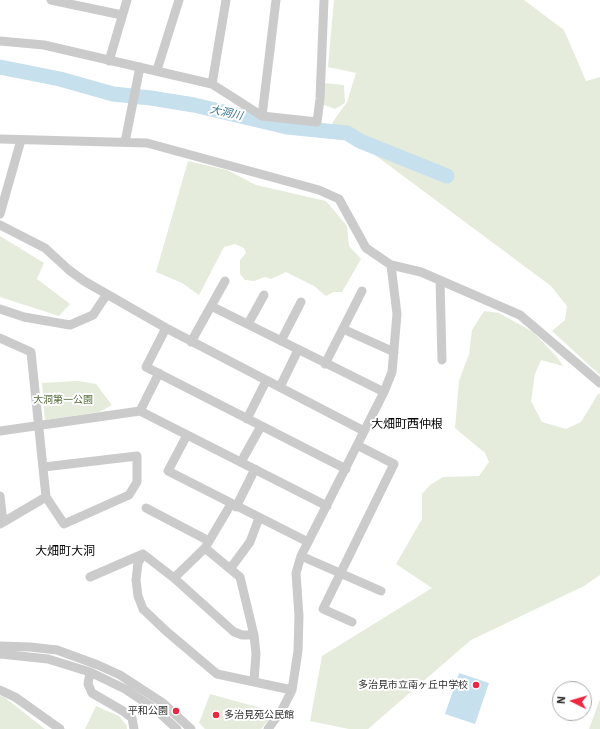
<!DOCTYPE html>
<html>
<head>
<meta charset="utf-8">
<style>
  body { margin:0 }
  #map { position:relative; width:600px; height:729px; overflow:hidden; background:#fff; font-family:"IBM Plex Sans",sans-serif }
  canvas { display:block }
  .north { position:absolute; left:552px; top:681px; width:40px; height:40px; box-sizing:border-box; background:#fff; border:1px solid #ababab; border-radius:50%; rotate:275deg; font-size:11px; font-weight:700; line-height:16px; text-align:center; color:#2e2e2e }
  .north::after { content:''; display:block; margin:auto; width:14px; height:18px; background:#ef263f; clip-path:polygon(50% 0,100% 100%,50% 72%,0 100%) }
</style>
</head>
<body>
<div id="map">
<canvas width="600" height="729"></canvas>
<div class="north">N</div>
</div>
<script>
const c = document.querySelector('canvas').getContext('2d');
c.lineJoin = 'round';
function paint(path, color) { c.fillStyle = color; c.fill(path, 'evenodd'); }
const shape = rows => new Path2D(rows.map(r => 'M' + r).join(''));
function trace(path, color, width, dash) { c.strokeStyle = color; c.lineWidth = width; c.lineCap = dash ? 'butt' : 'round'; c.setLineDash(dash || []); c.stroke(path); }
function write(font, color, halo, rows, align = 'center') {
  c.font = font + ' "IBM Plex Sans","Noto Sans JP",sans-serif'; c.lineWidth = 4; c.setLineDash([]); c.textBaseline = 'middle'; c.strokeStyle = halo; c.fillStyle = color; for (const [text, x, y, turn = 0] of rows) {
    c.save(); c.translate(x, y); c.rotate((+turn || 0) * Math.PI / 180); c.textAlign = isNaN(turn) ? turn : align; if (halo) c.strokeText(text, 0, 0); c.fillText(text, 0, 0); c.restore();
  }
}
paint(shape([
  [334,0,524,0,564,30,586,81,600,77,600,375,552,331,565,320,567,306,551,286,332,123,347,102,356,73,328,67],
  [323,83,344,85,345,103,335,109,322,104],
  [188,161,227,170,256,185,326,201,347,226,349,246,361,259,342,292,333,292,326,296,314,286,286,272,271,279,265,277,254,281,245,280,240,274,240,260,246,253,244,248,235,244,224,247,199,295,182,283,156,272],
  [0,236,44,263,37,279,70,304,59,316,0,297],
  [484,311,499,313,533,332,557,357,563,366,541,360,535,374,531,401,542,422,566,429,581,422,598,394,600,394,600,575,584,586,471,640,368,729,349,729,310,721,322,656,432,588,396,564,422,519,422,494,430,485,443,477,479,476,489,462,485,453,455,428,459,381,469,354,472,330],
  [78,381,96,384,112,405,99,412,45,420,42,383],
  [210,694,275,712,261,729,205,729,199,723],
  [0,696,4,697,45,729,0,729],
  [600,699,600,729,589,729],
  [96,706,119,716,127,726,127,729,85,729]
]), '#e5ecdb');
paint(shape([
  [459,673,489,683,475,724,445,714]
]), '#c6e0ed');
trace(shape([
  [0,67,60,79,113,94,151,98,194,105,287,127,347,133,360,141,447,176]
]), '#c6e0ed', 15);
trace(shape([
  [51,0,122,15],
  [0,41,44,45,212,84,262,116,317,122,320,99,324,0],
  [109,61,127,0],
  [157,70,179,0],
  [212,84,226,0],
  [262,116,276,0],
  [0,139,147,143,319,190,339,199,366,248,391,265,421,272,520,315,600,383],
  [125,142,140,67],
  [0,214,21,140],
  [0,225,45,248,69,270,84,281,166,328,364,431],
  [440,280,442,360],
  [211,306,384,392],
  [0,309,24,317,70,325,93,315,107,294],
  [248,324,264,295],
  [166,328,146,367,346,469],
  [343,329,394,352],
  [0,338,31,352,46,497,64,524,129,495,137,482,137,456,44,467],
  [281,341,301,302],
  [191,342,225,281],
  [325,364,362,291],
  [280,387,298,350],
  [140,411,159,373],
  [247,419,266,381],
  [0,431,140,411,327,506],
  [187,435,168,471,308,542],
  [241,462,261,426],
  [0,496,3,522],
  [236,507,255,469],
  [146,508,209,541],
  [0,524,46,497],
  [205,548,240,577,254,635,256,654,254,681],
  [143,554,138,563,136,580,138,596,143,609,166,631,217,674,292,690],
  [301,556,381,591],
  [230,569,250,542,259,518],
  [90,577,143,554,174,578,234,632,242,635,254,635],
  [174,578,205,548,231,504],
  [352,622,323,609,394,464,357,445],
  [0,646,30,647,57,650,98,665,120,675,163,703,191,729],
  [0,654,48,659,90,672,125,689,155,709,177,729],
  [90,672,88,684,92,693,123,711,132,718,134,729],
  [0,690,15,697,60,729],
  [268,729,283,708,292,690,298,651,299,616,296,573,301,556,384,392,392,372,397,314,391,265]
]), '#cbcbcb', 9);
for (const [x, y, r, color] of [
  [476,685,4,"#ef263f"],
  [176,711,4,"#ef263f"],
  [216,715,4,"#ef263f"]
]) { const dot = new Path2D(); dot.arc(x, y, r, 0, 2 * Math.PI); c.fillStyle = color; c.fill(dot); trace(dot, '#fff', 1.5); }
write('10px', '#536c39', '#fff', [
  ["大洞第一公園",63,400]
]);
write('10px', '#2e2e2e', '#fff', [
  ["多治見市立南ヶ丘中学校",468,685],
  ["平和公園",168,711],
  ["多治見苑公民館",224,715,"left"]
], 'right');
write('italic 11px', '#387594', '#fff', [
  ["大洞川",226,113,13]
]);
write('12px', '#000', '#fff', [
  ["大畑町西仲根",407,425],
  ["大畑町大洞",65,552]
]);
</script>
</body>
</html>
